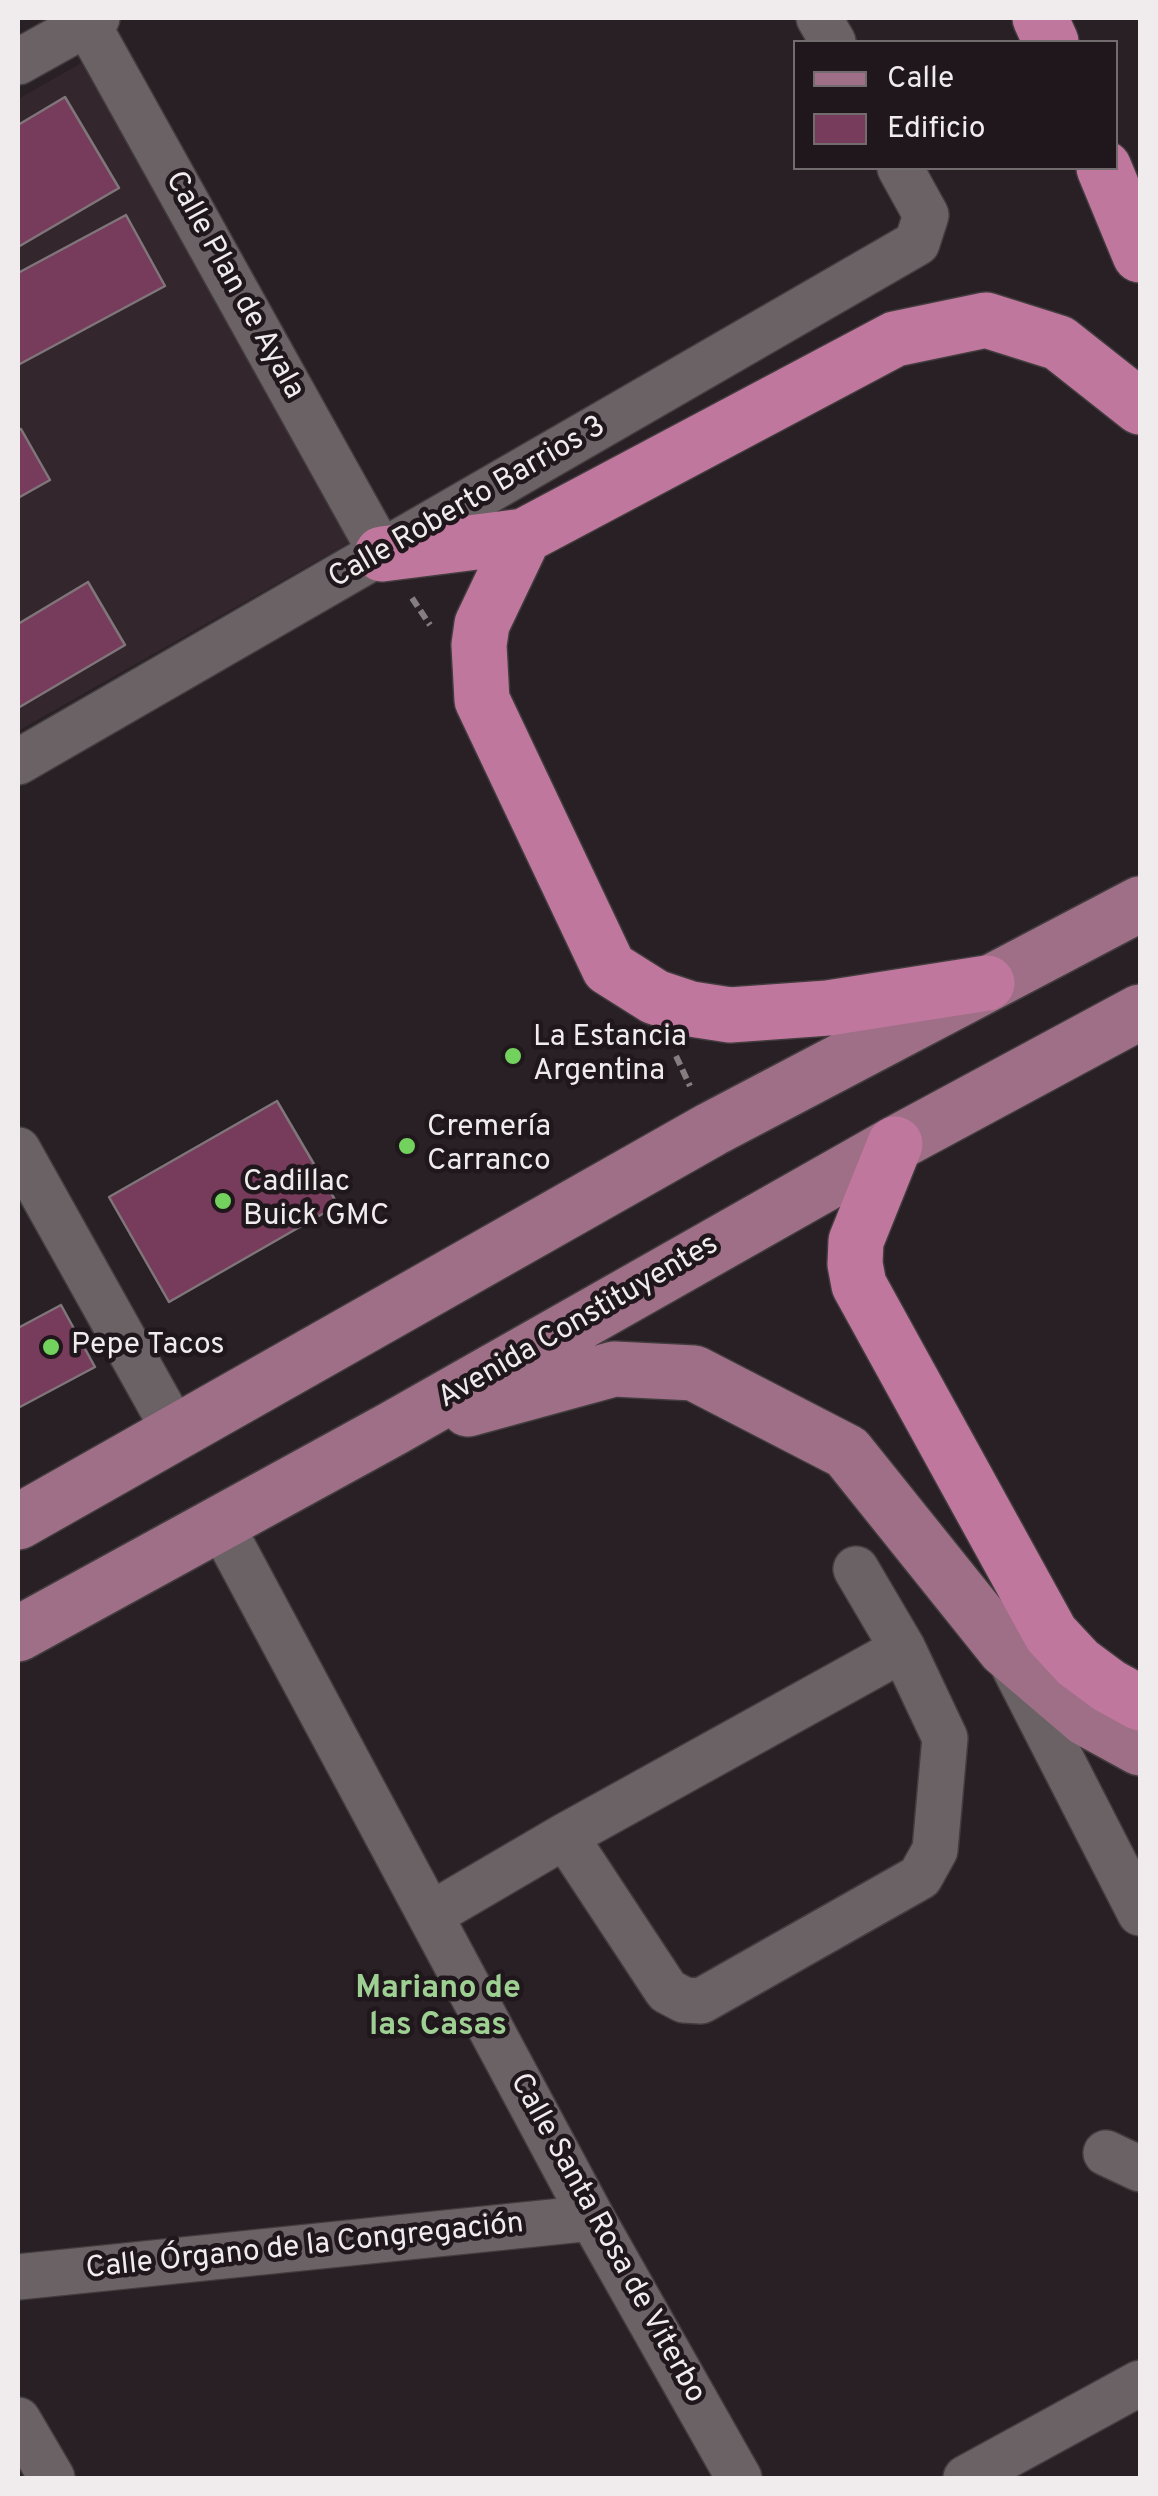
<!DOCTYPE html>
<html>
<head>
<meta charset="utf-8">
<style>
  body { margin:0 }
  #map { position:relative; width:1158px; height:2496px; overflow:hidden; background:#282024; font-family:Overpass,sans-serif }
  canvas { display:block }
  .frame { position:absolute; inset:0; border:20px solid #f0ebed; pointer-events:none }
  .legend { position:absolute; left:793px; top:40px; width:325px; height:130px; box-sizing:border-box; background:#1f171b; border:2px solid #736c6f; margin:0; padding:12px 18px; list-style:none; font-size:30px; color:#f0ebed }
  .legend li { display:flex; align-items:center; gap:20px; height:50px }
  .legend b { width:50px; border:2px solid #736c6f }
</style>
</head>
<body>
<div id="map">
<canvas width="1158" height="2496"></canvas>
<div class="frame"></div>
<ul class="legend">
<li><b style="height:12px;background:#9e6f87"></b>Calle</li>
<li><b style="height:28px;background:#773b5c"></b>Edificio</li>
</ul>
</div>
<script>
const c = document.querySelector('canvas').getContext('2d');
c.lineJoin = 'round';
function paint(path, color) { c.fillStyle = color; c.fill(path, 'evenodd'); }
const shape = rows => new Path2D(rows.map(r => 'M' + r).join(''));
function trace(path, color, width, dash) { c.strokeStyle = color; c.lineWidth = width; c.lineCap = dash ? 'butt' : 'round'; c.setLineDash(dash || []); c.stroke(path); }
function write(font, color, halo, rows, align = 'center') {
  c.font = font + ' Overpass,sans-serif'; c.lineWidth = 9; c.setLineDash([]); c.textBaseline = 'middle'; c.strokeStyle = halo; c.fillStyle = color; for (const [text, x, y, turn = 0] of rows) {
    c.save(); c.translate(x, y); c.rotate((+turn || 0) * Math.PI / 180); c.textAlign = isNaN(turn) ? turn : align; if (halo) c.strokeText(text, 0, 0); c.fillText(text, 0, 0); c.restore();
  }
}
paint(shape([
  [85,61,359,537,18,731,18,99]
]), '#34262d');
const building = shape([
  [65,97,119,188,18,247,18,125,65,97],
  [126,215,165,286,18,365,18,273,126,215],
  [21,429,50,480,18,498,18,431,21,429],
  [88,582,125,645,18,708,18,624,88,582],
  [277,1101,338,1205,169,1302,109,1197,277,1101],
  [61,1305,95,1367,18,1408,18,1328,61,1305]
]);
paint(building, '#773b5c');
trace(building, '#7f767a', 2.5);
const minor = shape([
  [84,18,382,554],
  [819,18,833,42],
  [18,62,97,18],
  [18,762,917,243,926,215,900,168],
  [18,1150,176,1433],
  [220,1523,592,2218,739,2478],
  [1009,1657,1140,1913],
  [565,1836,667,1991,684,2000,701,2001,920,1877,935,1850,945,1738,903,1649,856,1569],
  [430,1915,565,1836,903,1649],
  [1106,2153,1140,2169],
  [18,2277,592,2218],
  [18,2420,52,2478],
  [966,2478,1140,2383]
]);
const major = shape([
  [468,1409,614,1369,694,1373,847,1452,1005,1649,1087,1719,1140,1748],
  [18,1522,712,1129,1140,904],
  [18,1634,392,1429,895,1144,1140,1012]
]);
const highway = shape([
  [1040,18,1051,42],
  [1104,168,1140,255],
  [382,554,524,536],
  [987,983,828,1008,730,1015,691,1009,655,997,609,968,482,700,479,645,482,624,524,536,895,339,986,320,1059,343,1140,407],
  [895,1144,856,1241,855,1264,859,1285,1051,1634,1078,1663,1109,1686,1140,1703]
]);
trace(minor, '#423c3e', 48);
trace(major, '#423c3e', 58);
trace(highway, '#423c3e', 58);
trace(shape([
  [412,598,430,625],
  [676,1056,690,1086]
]), '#857e81', 6, [10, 5]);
trace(minor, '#6b6266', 45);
trace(major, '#9e6f87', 55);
trace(highway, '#c0779d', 55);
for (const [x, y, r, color] of [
  [513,1056,10,"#73d25d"],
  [407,1146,10,"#73d25d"],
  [223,1201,10,"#73d25d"],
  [51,1347,10,"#73d25d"]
]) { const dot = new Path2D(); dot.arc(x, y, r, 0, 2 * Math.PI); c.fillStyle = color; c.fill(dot); trace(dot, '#1f171b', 4); }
write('30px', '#f0ebed', '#1f171b', [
  ["Calle Plan de Ayala",233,286,61],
  ["Calle Roberto Barrios 3",468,504,-30],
  ["Avenida Constituyentes",579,1323,-30],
  ["Calle Santa Rosa de Viterbo",606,2239,61],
  ["Calle Órgano de la Congregación",305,2248,-6]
]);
write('30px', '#f0ebed', '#1f171b', [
  ["La Estancia",533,1039],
  ["Argentina",533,1073],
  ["Cremería",427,1129],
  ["Carranco",427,1163],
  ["Cadillac",243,1184],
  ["Buick GMC",243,1218],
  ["Pepe Tacos",71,1347]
], 'left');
write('bold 32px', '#9dd092', '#1f171b', [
  ["Mariano de",438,1991],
  ["las Casas",438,2028]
]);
</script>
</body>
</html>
